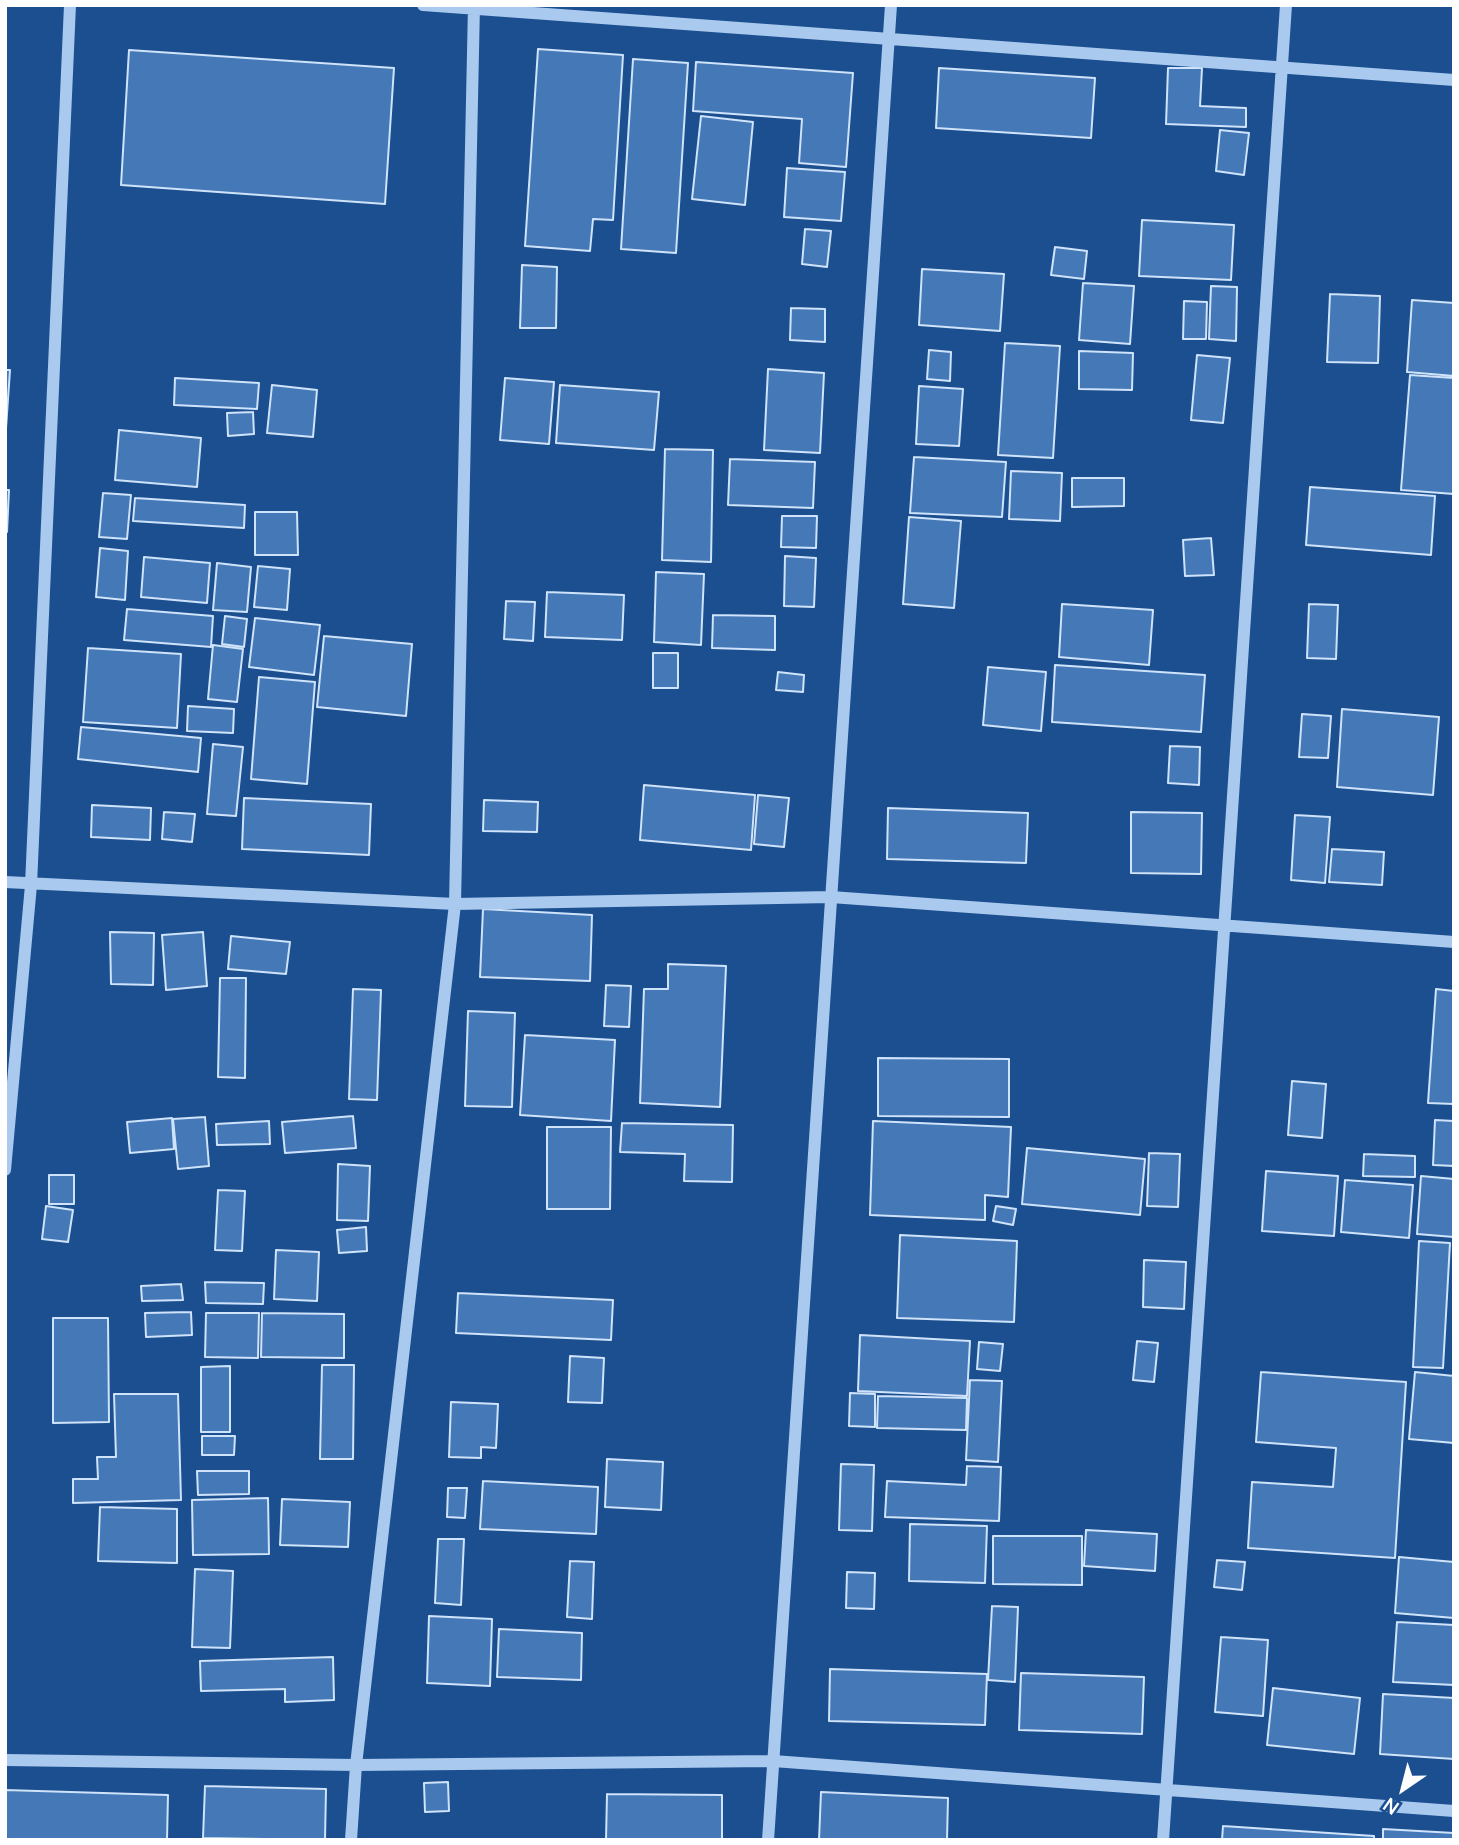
<!DOCTYPE html>
<html>
<head>
<meta charset="utf-8">
<style>
  body { margin:0 }
  #map { position:relative; width:1459px; height:1845px; overflow:hidden; background:#1b4f8f; font-family:Manrope,sans-serif }
  canvas { display:block }
  .frame { position:absolute; inset:0; border:7px solid #fff; pointer-events:none }
  .north { position:absolute; left:1368px; top:1754px; width:70px; height:70px; -webkit-text-stroke:5px #1b4f8f; paint-order:stroke; rotate:215deg; font-size:19px; font-weight:700; line-height:28px; text-align:center; color:#fff }
  .north::after { content:''; display:block; margin:auto; width:24px; height:32px; background:#fff; clip-path:polygon(50% 0,100% 100%,50% 72%,0 100%) }
</style>
</head>
<body>
<div id="map">
<canvas width="1459" height="1845"></canvas>
<div class="frame"></div>
<div class="north">N</div>
</div>
<script>
const c = document.querySelector('canvas').getContext('2d');
c.lineJoin = 'round';
function paint(path, color) { c.fillStyle = color; c.fill(path, 'evenodd'); }
const shape = rows => new Path2D(rows.map(r => 'M' + r).join(''));
function trace(path, color, width, dash) { c.strokeStyle = color; c.lineWidth = width; c.lineCap = dash ? 'butt' : 'round'; c.setLineDash(dash || []); c.stroke(path); }
const building = shape([
  [538,49,623,55,613,220,593,219,590,251,525,246,538,49],
  [129,50,394,68,385,204,121,185,129,50],
  [633,59,688,63,676,253,621,249,633,59],
  [696,62,853,73,846,167,799,163,802,119,693,111,696,62],
  [939,68,1095,78,1091,138,936,128,939,68],
  [1168,68,1202,68,1200,106,1246,108,1246,127,1166,124,1168,68],
  [701,116,753,122,745,205,692,199,701,116],
  [1220,130,1249,133,1244,175,1216,171,1220,130],
  [787,168,845,172,841,221,784,217,787,168],
  [1142,220,1234,225,1231,280,1139,276,1142,220],
  [805,229,831,231,827,267,802,264,805,229],
  [1055,247,1087,251,1084,279,1051,275,1055,247],
  [522,265,557,267,556,328,520,328,522,265],
  [922,269,1004,274,1000,331,919,325,922,269],
  [1083,283,1134,286,1130,344,1079,340,1083,283],
  [1211,286,1237,287,1236,341,1209,339,1211,286],
  [1330,294,1380,296,1378,363,1327,362,1330,294],
  [1412,300,1454,303,1454,376,1407,372,1412,300],
  [1184,301,1207,302,1206,339,1183,339,1184,301],
  [791,308,825,309,825,342,790,340,791,308],
  [1005,343,1060,346,1053,458,998,455,1005,343],
  [929,350,951,352,950,381,927,379,929,350],
  [1079,351,1133,353,1132,390,1079,389,1079,351],
  [1197,355,1230,358,1223,423,1191,420,1197,355],
  [768,369,824,373,820,453,764,450,768,369],
  [5,370,10,370,5,443,5,370],
  [1410,375,1454,378,1454,494,1401,490,1410,375],
  [175,378,259,383,257,409,174,405,175,378],
  [505,378,554,382,549,444,500,440,505,378],
  [272,385,317,390,313,437,267,433,272,385],
  [560,385,659,392,654,450,556,443,560,385],
  [919,386,963,389,959,446,916,444,919,386],
  [253,412,254,434,228,436,227,413,253,412],
  [119,430,201,438,197,487,115,480,119,430],
  [665,449,713,450,711,562,662,560,665,449],
  [914,457,1006,462,1002,517,910,513,914,457],
  [730,459,815,462,813,508,728,505,730,459],
  [1011,471,1062,473,1060,521,1009,519,1011,471],
  [1072,478,1124,478,1124,506,1072,507,1072,478],
  [1310,487,1435,496,1431,555,1306,545,1310,487],
  [5,490,9,490,7,532,5,532,5,490],
  [103,493,131,495,127,539,99,537,103,493],
  [135,498,245,505,244,528,133,521,135,498],
  [255,512,297,512,298,555,255,555,255,512],
  [782,516,817,516,816,548,781,547,782,516],
  [909,517,961,521,954,608,903,604,909,517],
  [1211,538,1214,575,1185,576,1183,540,1211,538],
  [100,548,128,551,125,600,96,597,100,548],
  [785,556,816,558,814,607,784,606,785,556],
  [144,557,210,563,207,603,141,597,144,557],
  [217,563,251,567,247,612,213,610,217,563],
  [258,566,290,569,287,610,254,607,258,566],
  [656,572,704,574,701,645,654,642,656,572],
  [547,592,624,595,622,640,545,637,547,592],
  [506,601,535,602,533,641,504,639,506,601],
  [1062,604,1153,610,1149,665,1059,657,1062,604],
  [1309,604,1338,605,1336,659,1307,658,1309,604],
  [127,609,213,616,211,647,124,640,127,609],
  [713,615,775,616,775,650,712,648,713,615],
  [225,616,247,619,244,647,222,644,225,616],
  [255,618,320,625,314,675,249,667,255,618],
  [324,636,412,644,406,716,317,707,324,636],
  [213,645,243,649,237,702,208,699,213,645],
  [88,648,181,654,177,728,83,722,88,648],
  [653,653,678,653,678,688,653,688,653,653],
  [1055,665,1205,675,1201,732,1052,722,1055,665],
  [988,667,1046,672,1041,731,983,725,988,667],
  [778,672,804,675,803,692,776,690,778,672],
  [259,677,315,682,307,784,251,779,259,677],
  [188,706,234,709,233,733,187,731,188,706],
  [1342,709,1439,717,1433,795,1337,787,1342,709],
  [1302,714,1331,716,1328,758,1299,757,1302,714],
  [81,727,201,738,198,772,78,759,81,727],
  [213,744,243,747,236,816,207,814,213,744],
  [1170,746,1200,747,1199,785,1168,783,1170,746],
  [644,785,755,795,751,850,640,840,644,785],
  [758,795,789,798,784,847,754,844,758,795],
  [244,798,371,804,369,855,242,849,244,798],
  [484,800,538,802,537,832,483,831,484,800],
  [92,805,151,808,150,840,91,837,92,805],
  [888,808,1028,813,1026,863,887,859,888,808],
  [164,812,195,814,192,842,162,839,164,812],
  [1131,812,1202,813,1201,874,1131,873,1131,812],
  [1295,815,1330,817,1325,883,1291,880,1295,815],
  [1332,849,1384,852,1382,885,1329,882,1332,849],
  [483,909,592,915,590,981,480,977,483,909],
  [110,932,154,933,153,985,111,984,110,932],
  [203,932,207,986,166,990,162,935,203,932],
  [231,936,290,942,286,974,228,969,231,936],
  [668,964,726,966,720,1107,640,1103,644,989,668,989,668,964],
  [220,978,246,978,245,1078,218,1077,220,978],
  [606,985,631,986,629,1027,604,1026,606,985],
  [353,989,381,990,377,1100,349,1099,353,989],
  [1436,989,1454,991,1454,1104,1428,1103,1436,989],
  [468,1011,515,1013,512,1107,465,1106,468,1011],
  [525,1035,615,1040,611,1121,520,1115,525,1035],
  [878,1058,1009,1059,1009,1117,878,1116,878,1058],
  [1292,1081,1326,1084,1322,1138,1288,1135,1292,1081],
  [353,1116,356,1148,285,1153,282,1122,353,1116],
  [205,1117,209,1166,178,1169,173,1119,205,1117],
  [172,1118,174,1149,130,1153,127,1122,172,1118],
  [1435,1120,1454,1121,1454,1166,1433,1165,1435,1120],
  [269,1121,270,1144,217,1145,216,1124,269,1121],
  [873,1121,1011,1127,1008,1197,985,1195,985,1220,870,1215,873,1121],
  [622,1123,733,1125,732,1182,684,1181,685,1154,620,1152,622,1123],
  [547,1127,611,1127,610,1209,547,1209,547,1127],
  [1027,1148,1145,1159,1140,1215,1022,1204,1027,1148],
  [1149,1153,1180,1154,1178,1207,1147,1206,1149,1153],
  [1364,1154,1415,1156,1415,1177,1363,1176,1364,1154],
  [338,1164,370,1166,368,1221,337,1220,338,1164],
  [1266,1171,1338,1176,1334,1236,1262,1231,1266,1171],
  [49,1175,74,1175,74,1204,49,1204,49,1175],
  [1421,1176,1454,1179,1454,1237,1417,1234,1421,1176],
  [1345,1180,1413,1185,1409,1238,1341,1232,1345,1180],
  [218,1190,245,1191,242,1251,215,1250,218,1190],
  [46,1206,73,1210,68,1242,42,1239,46,1206],
  [996,1206,1016,1209,1013,1225,993,1221,996,1206],
  [366,1227,367,1251,339,1253,337,1230,366,1227],
  [900,1235,1017,1241,1014,1322,897,1318,900,1235],
  [1419,1241,1450,1243,1443,1368,1413,1367,1419,1241],
  [276,1250,319,1252,317,1301,274,1299,276,1250],
  [1144,1260,1186,1262,1184,1309,1143,1307,1144,1260],
  [205,1282,264,1283,263,1304,206,1303,205,1282],
  [181,1284,183,1300,142,1301,141,1286,181,1284],
  [458,1293,613,1300,611,1340,456,1333,458,1293],
  [191,1312,192,1335,146,1337,145,1313,191,1312],
  [206,1313,259,1313,258,1358,205,1357,206,1313],
  [262,1313,344,1314,344,1358,261,1357,262,1313],
  [53,1318,108,1318,109,1422,53,1423,53,1318],
  [860,1335,970,1341,967,1396,858,1391,860,1335],
  [1137,1341,1158,1343,1154,1382,1133,1380,1137,1341],
  [979,1342,1003,1344,1000,1371,977,1369,979,1342],
  [570,1356,604,1358,602,1403,568,1402,570,1356],
  [322,1365,354,1365,353,1459,320,1459,322,1365],
  [230,1366,230,1432,201,1432,201,1367,230,1366],
  [1261,1372,1406,1382,1395,1558,1248,1548,1252,1482,1333,1487,1336,1448,1256,1442,1261,1372],
  [1415,1372,1454,1376,1454,1443,1409,1439,1415,1372],
  [970,1380,1002,1381,998,1462,966,1460,970,1380],
  [850,1393,875,1394,875,1427,849,1426,850,1393],
  [114,1394,178,1394,181,1500,73,1503,73,1479,98,1479,97,1457,116,1457,114,1394],
  [878,1396,967,1398,966,1430,877,1428,878,1396],
  [451,1402,498,1404,496,1448,481,1447,481,1458,449,1457,451,1402],
  [202,1436,235,1436,234,1455,202,1455,202,1436],
  [607,1459,663,1462,661,1510,605,1507,607,1459],
  [841,1464,874,1465,872,1531,839,1530,841,1464],
  [967,1466,1001,1467,999,1521,885,1517,887,1481,966,1485,967,1466],
  [197,1471,249,1471,249,1494,198,1495,197,1471],
  [483,1481,598,1487,596,1534,480,1529,483,1481],
  [448,1488,467,1488,465,1518,447,1517,448,1488],
  [268,1498,269,1554,193,1555,192,1500,268,1498],
  [282,1499,350,1502,348,1547,280,1545,282,1499],
  [100,1507,177,1509,177,1563,98,1561,100,1507],
  [910,1524,987,1526,985,1583,909,1581,910,1524],
  [1086,1530,1157,1534,1155,1571,1084,1566,1086,1530],
  [993,1536,1082,1536,1082,1585,993,1584,993,1536],
  [438,1539,464,1539,461,1605,435,1603,438,1539],
  [1399,1557,1454,1562,1454,1618,1395,1613,1399,1557],
  [1217,1560,1245,1562,1242,1590,1214,1587,1217,1560],
  [570,1561,594,1562,592,1619,567,1617,570,1561],
  [195,1569,233,1571,230,1648,192,1647,195,1569],
  [847,1572,875,1573,874,1609,846,1608,847,1572],
  [992,1606,1018,1607,1015,1682,988,1680,992,1606],
  [429,1616,492,1619,490,1686,427,1683,429,1616],
  [1397,1622,1454,1625,1454,1685,1393,1682,1397,1622],
  [499,1629,582,1633,581,1680,497,1677,499,1629],
  [1221,1637,1268,1640,1263,1716,1215,1712,1221,1637],
  [333,1657,334,1700,285,1702,285,1689,201,1691,200,1661,333,1657],
  [830,1669,987,1674,985,1725,829,1721,830,1669],
  [1021,1673,1144,1677,1142,1734,1019,1730,1021,1673],
  [1273,1688,1360,1698,1354,1754,1267,1745,1273,1688],
  [1383,1694,1454,1698,1454,1759,1380,1754,1383,1694],
  [448,1782,449,1811,425,1812,424,1783,448,1782],
  [205,1786,326,1789,325,1840,203,1838,205,1786],
  [5,1790,168,1795,167,1840,5,1840,5,1790],
  [821,1792,948,1798,947,1840,819,1840,821,1792],
  [607,1794,722,1795,722,1840,606,1840,607,1794],
  [1223,1826,1374,1836,1374,1840,1222,1840,1223,1826],
  [1383,1829,1454,1833,1454,1840,1383,1840,1383,1829]
]);
paint(building, '#4478b7');
trace(building, '#cfe3fa', 2);
trace(shape([
  [423,5,1454,80],
  [5,882,455,904,831,897,1454,942],
  [5,1170,31,885,70,5],
  [5,1760,356,1765,773,1761,1454,1811],
  [351,1840,356,1765,455,904,474,5],
  [768,1840,891,5],
  [1163,1840,1286,5]
]), '#a9c9ee', 12);
</script>
</body>
</html>
